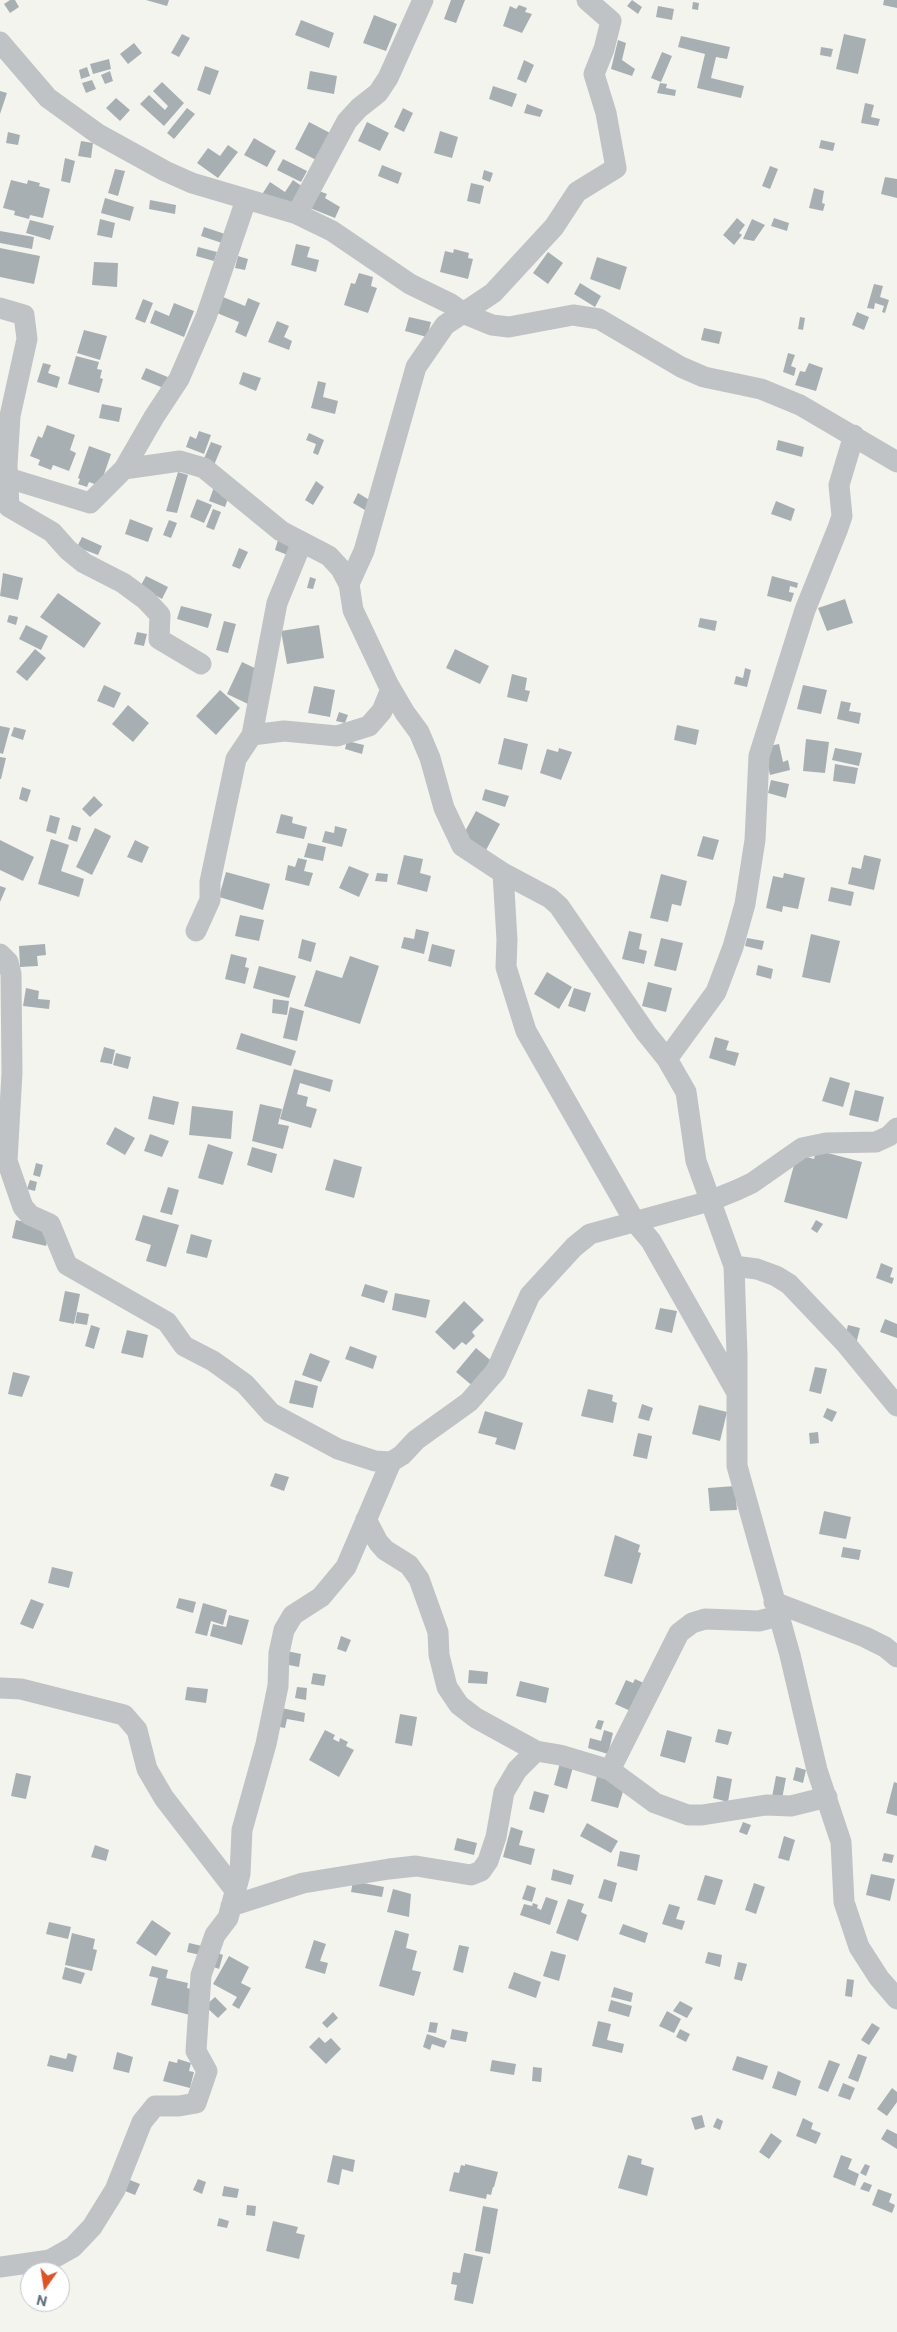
<!DOCTYPE html>
<html>
<head>
<meta charset="utf-8">
<style>
  body { margin:0 }
  #map { position:relative; width:897px; height:2332px; overflow:hidden; background:#f4f4ef; font-family:Commissioner,sans-serif }
  canvas { display:block }
  .north { position:absolute; left:20px; top:2262px; width:50px; height:50px; box-sizing:border-box; background:#fff; border:1px solid #c1c7cc; border-radius:50%; rotate:193deg; font-size:14px; font-weight:700; line-height:20px; text-align:center; color:#64737f }
  .north::after { content:''; display:block; margin:auto; width:18px; height:22px; background:#dc5327; clip-path:polygon(50% 0,100% 100%,50% 72%,0 100%) }
</style>
</head>
<body>
<div id="map">
<canvas width="897" height="2332"></canvas>
<div class="north">N</div>
</div>
<script>
const c = document.querySelector('canvas').getContext('2d');
c.lineJoin = 'round';
function paint(path, color) { c.fillStyle = color; c.fill(path, 'evenodd'); }
const shape = rows => new Path2D(rows.map(r => 'M' + r).join(''));
function trace(path, color, width, dash) { c.strokeStyle = color; c.lineWidth = width; c.lineCap = dash ? 'butt' : 'round'; c.setLineDash(dash || []); c.stroke(path); }
paint(shape([
  [10,0,15,0,19,7,10,13,4,4],
  [146,0,169,0,167,6],
  [451,0,465,0,456,23,444,19],
  [632,0,642,7,638,14,627,6],
  [884,0,897,0,897,8,883,5],
  [693,2,699,3,698,10,692,9],
  [519,5,527,8,525,12,532,14,522,33,503,26,510,6,516,9],
  [658,6,674,9,672,20,656,17],
  [374,15,397,24,386,51,363,43],
  [301,20,334,33,329,48,295,35],
  [182,34,190,38,179,57,171,53],
  [844,34,866,39,858,74,836,69],
  [681,36,730,47,727,59,716,57,711,78,744,86,741,98,697,88,705,54,678,47],
  [618,40,626,43,622,60,635,69,632,76,611,69],
  [134,43,142,53,128,64,120,54],
  [821,47,833,49,831,57,820,55],
  [662,52,672,56,661,82,651,78],
  [109,59,111,69,93,74,90,64],
  [524,60,534,65,526,83,517,79],
  [205,66,219,71,210,95,197,90],
  [87,67,90,76,81,79,79,70],
  [110,71,113,81,105,84,101,75],
  [310,71,337,76,334,94,307,89],
  [92,80,96,89,86,93,82,83],
  [162,82,184,103,164,126,140,104,149,95,165,110,168,106,153,91],
  [660,83,667,84,666,88,676,90,675,96,657,93],
  [493,86,517,94,512,107,489,99],
  [0,91,7,93,0,114],
  [116,98,130,110,120,121,106,108],
  [865,103,874,105,871,117,880,119,878,126,861,123],
  [527,104,543,110,540,117,524,113],
  [187,108,195,114,174,139,167,133],
  [403,108,413,113,404,132,394,127],
  [309,122,334,135,320,162,295,149],
  [367,122,389,133,380,151,358,141],
  [440,131,458,137,452,158,434,153],
  [8,132,20,135,18,145,6,143],
  [254,138,276,151,267,167,244,155],
  [821,140,835,143,833,151,819,148],
  [81,141,93,143,91,158,78,156],
  [228,145,238,152,218,178,197,163,208,148,220,156],
  [65,158,75,161,70,183,61,181],
  [283,159,307,171,301,182,277,170],
  [382,165,402,173,398,184,378,176],
  [770,166,778,169,770,189,762,186],
  [115,169,125,171,118,196,108,193],
  [484,170,493,173,490,182,482,179],
  [885,177,897,179,897,198,881,194],
  [11,180,27,184,28,180,40,183,39,186,50,189,43,218,30,215,29,219,14,215,15,211,3,208],
  [293,180,306,189,294,208,261,196,270,182,285,192],
  [471,183,484,186,480,204,467,201],
  [814,188,824,191,822,203,825,204,823,211,809,208],
  [314,189,327,194,325,198,340,207,335,218,305,206],
  [105,198,134,207,130,221,101,213],
  [150,200,176,205,175,214,149,209],
  [737,218,745,225,739,233,742,235,734,245,723,235],
  [774,218,789,223,787,231,771,226],
  [100,219,115,223,112,238,97,235],
  [752,219,765,225,754,241,743,239],
  [30,220,54,226,50,240,26,233],
  [204,227,225,234,222,243,201,236],
  [0,231,34,237,32,249,0,243],
  [296,244,310,247,307,257,319,260,316,272,291,265],
  [198,247,217,252,214,261,196,256],
  [0,248,40,256,34,284,0,277],
  [454,249,469,253,468,258,473,259,468,279,440,272,445,251,453,253],
  [548,252,563,263,548,284,533,273],
  [238,256,248,259,245,270,235,268],
  [597,257,627,267,620,290,590,279],
  [94,262,118,263,117,287,92,285],
  [359,273,373,277,371,286,377,288,368,313,344,305,351,283,355,284],
  [580,283,601,296,595,307,574,294],
  [874,284,883,286,880,297,889,300,885,313,882,312,884,306,875,303,874,309,867,308],
  [218,295,245,306,248,298,260,303,246,337,235,332,239,322,212,311],
  [143,299,153,303,145,323,135,319],
  [174,303,194,311,184,337,150,323,155,310,169,316],
  [857,312,869,317,864,330,852,325],
  [409,317,431,322,427,337,405,331],
  [800,317,805,318,803,330,798,329],
  [277,321,289,326,284,337,292,341,289,350,268,342],
  [704,328,722,332,719,344,701,340],
  [84,330,107,336,100,360,77,353],
  [788,353,795,355,791,366,796,368,794,376,783,372],
  [76,356,99,362,97,369,102,370,100,378,103,379,99,393,68,384],
  [43,363,51,365,48,373,60,377,57,388,37,382],
  [809,363,823,368,816,391,795,385,800,371,805,372],
  [146,368,170,378,166,389,141,379],
  [243,372,261,378,256,391,239,384],
  [318,381,326,383,323,397,338,401,335,414,311,408],
  [102,404,122,408,119,422,99,418],
  [47,425,75,435,70,450,76,453,69,471,53,465,51,470,38,465,40,460,30,456,38,436,42,438],
  [199,431,211,435,204,454,186,447,190,436,196,439],
  [309,433,324,440,318,455,313,453,316,444,306,440],
  [778,440,804,447,802,457,776,450],
  [211,442,222,446,214,465,203,461],
  [89,446,111,454,100,486,89,482,87,487,78,484,80,479,78,478],
  [178,472,188,475,177,513,166,511],
  [316,481,324,487,313,505,305,500],
  [214,487,230,493,225,507,209,501],
  [358,493,376,504,370,513,353,503],
  [197,499,212,505,204,523,190,517],
  [776,501,795,509,791,521,771,514],
  [213,509,221,512,214,530,206,527],
  [130,519,153,528,148,542,125,534],
  [169,520,177,523,171,538,163,535],
  [82,537,102,546,98,555,77,547],
  [278,540,294,546,290,556,275,550],
  [239,548,248,552,240,569,232,566],
  [3,573,23,578,18,600,0,596],
  [146,576,168,587,162,599,140,587],
  [772,576,798,583,797,588,790,586,789,592,794,593,791,602,767,596],
  [310,577,316,579,313,589,307,588],
  [58,593,101,623,84,648,40,617],
  [845,599,853,623,827,631,818,608],
  [181,606,212,614,208,628,177,619],
  [9,615,18,617,16,625,7,622],
  [700,618,717,621,715,631,698,627],
  [224,621,236,624,228,653,216,650],
  [26,625,48,636,41,650,19,639],
  [319,625,324,658,287,664,281,631],
  [137,632,147,634,144,646,134,644],
  [35,649,46,658,27,681,16,672],
  [455,649,489,666,480,684,446,668],
  [242,662,263,672,248,704,227,694],
  [745,668,751,670,747,687,734,684,736,676,743,678],
  [512,674,527,678,525,690,530,691,527,702,507,697],
  [104,685,121,693,114,708,97,701],
  [803,685,827,690,821,714,797,709],
  [314,686,335,690,330,717,308,713],
  [220,690,240,708,216,735,196,716],
  [841,701,851,703,849,711,861,713,859,724,837,719],
  [128,705,149,723,133,742,112,724],
  [339,712,348,715,345,723,336,721],
  [677,725,699,730,696,745,674,740],
  [0,726,10,728,3,754,0,753],
  [14,727,26,730,23,740,11,736],
  [504,738,528,744,522,770,498,764],
  [806,739,829,742,825,773,803,771],
  [347,741,364,745,362,754,345,749],
  [779,744,783,762,788,760,790,770,770,775,764,747],
  [559,748,572,752,561,780,540,773,547,749,558,752],
  [835,748,862,753,859,766,832,760],
  [0,757,6,758,1,779,0,779],
  [835,764,858,768,855,784,833,781],
  [771,780,789,784,786,798,768,793],
  [22,787,31,790,27,802,19,799],
  [485,789,509,796,505,807,482,800],
  [94,796,103,805,90,817,82,809],
  [476,811,500,824,485,852,461,839],
  [281,814,293,817,292,823,307,827,304,839,276,833],
  [50,815,60,818,56,834,46,831],
  [72,825,81,828,77,842,68,839],
  [335,826,347,829,342,847,322,842,325,831,334,833],
  [95,828,111,836,92,875,76,867],
  [703,836,719,840,713,860,697,856],
  [51,839,69,845,61,871,84,879,79,897,38,884],
  [0,840,34,857,23,881,0,870],
  [135,840,149,847,142,863,127,857],
  [308,843,326,847,323,861,304,857],
  [404,855,423,859,420,873,431,876,427,892,397,884],
  [864,855,881,859,874,890,848,884,852,867,861,869],
  [298,858,307,860,304,871,313,873,309,886,285,880,288,865,295,867],
  [349,866,369,874,359,897,339,888],
  [226,872,270,884,263,910,219,897],
  [377,873,388,874,387,882,375,881],
  [784,873,805,878,798,909,783,906,782,912,766,908,773,876,783,878],
  [661,874,687,881,681,906,672,904,668,922,650,918],
  [0,886,6,888,0,902],
  [831,887,854,892,851,906,828,901],
  [240,915,264,920,259,941,235,936],
  [416,929,429,932,424,954,401,948,404,937,414,939],
  [629,931,642,934,639,949,647,951,644,964,622,959],
  [811,934,840,941,830,983,802,977],
  [661,938,683,943,676,971,654,966],
  [747,938,764,941,762,950,745,946],
  [302,939,316,943,311,962,298,958],
  [45,944,46,955,37,956,38,966,20,967,19,946],
  [432,944,455,950,451,967,428,961],
  [231,954,247,958,245,967,249,968,245,984,225,979],
  [350,956,379,966,360,1024,304,1006,316,970,342,978],
  [758,965,773,969,771,979,756,975],
  [259,966,296,976,289,998,253,988],
  [547,972,572,987,559,1009,534,994],
  [648,982,672,988,666,1012,642,1006],
  [26,988,39,991,38,999,50,1000,49,1009,23,1006],
  [574,988,591,993,585,1012,568,1006],
  [273,999,289,1001,287,1015,272,1013],
  [290,1007,304,1011,297,1041,283,1038],
  [241,1033,296,1051,291,1066,236,1049],
  [715,1037,729,1041,726,1050,739,1053,735,1066,709,1058],
  [104,1047,115,1050,112,1064,100,1062],
  [116,1053,131,1057,128,1069,113,1065],
  [294,1069,333,1080,330,1092,300,1083,297,1094,308,1097,306,1106,317,1109,311,1128,280,1119],
  [830,1077,850,1083,843,1107,822,1101],
  [855,1090,884,1097,878,1122,849,1115],
  [153,1096,179,1102,174,1125,148,1119],
  [260,1104,282,1109,278,1124,289,1126,283,1149,252,1141],
  [192,1106,233,1111,231,1139,189,1135],
  [115,1127,135,1138,125,1155,106,1144],
  [150,1134,169,1141,162,1157,144,1151],
  [208,1144,233,1152,223,1185,198,1178],
  [252,1147,277,1154,272,1173,247,1165],
  [816,1150,862,1162,847,1219,784,1202,797,1154,814,1159],
  [334,1159,362,1167,354,1198,325,1190],
  [36,1163,43,1165,40,1177,33,1175],
  [30,1180,37,1182,35,1191,27,1189],
  [168,1187,179,1190,172,1215,160,1212],
  [143,1215,179,1225,166,1267,146,1261,151,1245,135,1240],
  [16,1220,51,1228,46,1246,12,1238],
  [816,1220,823,1224,817,1233,811,1229],
  [191,1234,212,1240,207,1258,186,1253],
  [881,1263,893,1268,890,1277,894,1278,892,1284,876,1278],
  [365,1284,388,1291,384,1303,361,1296],
  [65,1291,80,1294,74,1324,59,1321],
  [395,1293,430,1300,426,1318,392,1310],
  [464,1301,484,1320,472,1332,475,1336,466,1345,462,1342,454,1350,435,1332],
  [660,1308,677,1311,672,1333,655,1329],
  [77,1312,89,1314,87,1325,75,1323],
  [885,1319,897,1324,897,1338,880,1332],
  [91,1325,100,1328,94,1349,85,1346],
  [848,1325,860,1328,856,1344,844,1341],
  [127,1330,148,1335,143,1358,121,1353],
  [350,1346,377,1356,373,1369,345,1359],
  [476,1348,495,1364,475,1388,456,1372],
  [310,1353,330,1361,321,1382,302,1375],
  [815,1367,827,1369,821,1394,809,1391],
  [13,1372,30,1376,22,1397,8,1394],
  [295,1380,318,1386,313,1408,289,1403],
  [588,1389,613,1395,612,1401,617,1403,613,1423,581,1416],
  [642,1404,653,1408,649,1421,638,1418],
  [699,1405,727,1412,720,1441,692,1434],
  [827,1408,837,1412,832,1422,823,1417],
  [485,1411,523,1423,515,1450,495,1444,497,1438,478,1433],
  [818,1432,819,1443,810,1444,809,1433],
  [638,1433,652,1436,647,1459,633,1456],
  [275,1473,289,1477,284,1491,270,1486],
  [735,1486,737,1510,710,1511,708,1488],
  [824,1511,851,1517,846,1539,819,1534],
  [615,1535,640,1545,638,1552,641,1553,632,1584,604,1576],
  [843,1547,861,1550,859,1560,841,1557],
  [52,1567,73,1572,69,1588,48,1583],
  [179,1598,196,1602,193,1613,176,1608],
  [31,1599,44,1604,33,1629,20,1624],
  [203,1603,227,1610,223,1625,211,1621,207,1636,195,1633],
  [229,1615,249,1620,242,1645,210,1636,213,1624,226,1627],
  [341,1636,351,1640,346,1652,337,1649],
  [287,1651,301,1654,299,1667,284,1664],
  [469,1670,488,1672,487,1684,468,1683],
  [313,1673,326,1675,324,1686,311,1684],
  [635,1679,648,1685,635,1713,615,1704,626,1680,633,1683],
  [520,1681,549,1688,546,1703,516,1696],
  [187,1687,208,1689,206,1703,185,1700],
  [297,1687,307,1688,306,1700,295,1698],
  [277,1707,305,1713,304,1722,287,1719,285,1728,274,1726],
  [400,1714,417,1717,412,1746,395,1743],
  [598,1720,604,1721,601,1730,595,1728],
  [718,1729,732,1732,728,1745,715,1742],
  [325,1730,335,1735,333,1739,339,1742,340,1738,348,1742,346,1746,354,1750,339,1777,309,1760],
  [604,1730,613,1733,608,1754,588,1748,590,1738,601,1741],
  [667,1730,692,1737,685,1763,660,1756],
  [560,1763,573,1767,567,1789,554,1785],
  [796,1767,806,1770,803,1783,793,1780],
  [598,1772,625,1785,618,1808,591,1801],
  [16,1773,31,1776,26,1799,11,1796],
  [717,1776,732,1779,728,1802,713,1798],
  [776,1776,786,1778,782,1799,772,1797],
  [894,1782,897,1783,897,1816,886,1813],
  [534,1791,549,1795,544,1813,529,1809],
  [743,1822,751,1825,747,1835,739,1832],
  [587,1823,618,1841,611,1853,580,1836],
  [511,1827,523,1831,519,1845,535,1849,531,1865,503,1857],
  [784,1836,795,1840,789,1861,778,1858],
  [457,1838,477,1843,474,1855,454,1850],
  [95,1845,109,1850,106,1861,91,1857],
  [620,1851,640,1855,637,1871,617,1866],
  [884,1853,894,1855,892,1863,882,1861],
  [553,1869,574,1875,571,1885,551,1880],
  [871,1874,895,1879,890,1901,866,1895],
  [705,1875,723,1880,715,1905,697,1900],
  [604,1879,617,1883,612,1902,598,1898],
  [353,1881,384,1887,382,1897,351,1892],
  [754,1883,765,1887,756,1914,745,1910],
  [527,1885,536,1888,532,1902,522,1899],
  [393,1889,411,1894,409,1917,387,1912],
  [546,1897,558,1901,550,1925,520,1915,524,1904,532,1906,533,1903,538,1905,537,1908,541,1910],
  [568,1899,584,1904,581,1912,587,1915,578,1941,556,1933],
  [669,1904,680,1907,676,1919,685,1921,682,1930,662,1924],
  [152,1920,171,1933,156,1956,136,1943],
  [49,1922,71,1927,68,1939,46,1934],
  [623,1924,648,1933,645,1943,619,1934],
  [395,1930,409,1934,406,1948,417,1951,412,1970,421,1972,414,1996,379,1986],
  [72,1933,95,1939,93,1949,97,1950,92,1971,65,1965],
  [314,1940,326,1944,320,1961,328,1963,325,1974,305,1968],
  [189,1943,202,1946,200,1955,187,1952],
  [459,1945,469,1947,463,1973,453,1970],
  [551,1951,566,1955,559,1981,543,1976],
  [215,1952,223,1955,219,1969,211,1966],
  [708,1952,722,1955,720,1967,705,1963],
  [229,1956,249,1967,241,1983,251,1988,239,2009,232,2005,237,1997,213,1984],
  [738,1962,747,1964,742,1981,734,1979],
  [152,1966,168,1970,166,1978,188,1983,187,1988,196,1990,190,2015,151,2005,158,1978,149,1976],
  [65,1967,85,1973,81,1984,62,1979],
  [514,1972,541,1982,536,1998,508,1988],
  [847,1979,854,1980,852,1997,845,1996],
  [614,1987,633,1993,631,2002,611,1997],
  [215,1997,227,2009,218,2018,205,2006],
  [611,2000,632,2006,629,2017,608,2011],
  [680,2001,693,2008,687,2018,673,2011],
  [667,2011,681,2019,674,2033,659,2026],
  [333,2012,338,2018,327,2028,322,2023],
  [598,2021,611,2024,607,2040,624,2044,622,2053,592,2046],
  [430,2022,438,2023,436,2033,428,2032],
  [872,2023,880,2028,869,2045,861,2040],
  [452,2029,468,2032,466,2042,450,2039],
  [680,2029,690,2034,686,2042,676,2037],
  [427,2034,447,2041,444,2048,432,2044,430,2050,423,2047],
  [319,2037,325,2043,331,2038,341,2049,326,2064,309,2047],
  [117,2052,133,2057,129,2073,113,2069],
  [68,2053,77,2056,73,2072,47,2066,50,2055,66,2059],
  [858,2054,867,2057,858,2082,848,2078],
  [737,2056,768,2066,763,2080,732,2070],
  [178,2059,191,2063,189,2071,194,2072,190,2088,163,2081,169,2061,177,2063],
  [492,2060,516,2064,514,2075,490,2071],
  [829,2060,840,2064,828,2092,818,2088],
  [533,2067,542,2068,541,2082,532,2081],
  [778,2071,801,2081,796,2096,772,2088],
  [843,2083,855,2088,850,2100,838,2096],
  [892,2088,897,2092,897,2102,887,2116,877,2109],
  [702,2115,705,2127,695,2130,691,2118],
  [717,2118,723,2121,720,2130,713,2127],
  [803,2118,813,2123,811,2129,821,2133,816,2144,796,2136],
  [887,2129,897,2134,897,2149,881,2139],
  [771,2133,782,2141,769,2159,759,2152],
  [333,2155,355,2160,353,2172,342,2169,339,2185,327,2182],
  [628,2155,642,2159,641,2164,654,2168,647,2196,618,2188],
  [841,2155,852,2159,848,2169,859,2174,855,2186,833,2177],
  [465,2164,498,2172,494,2187,493,2187,491,2195,487,2194,486,2199,449,2191,454,2172,459,2173,461,2165,465,2166],
  [865,2164,870,2166,866,2176,860,2173],
  [198,2179,206,2182,202,2194,193,2190],
  [130,2180,140,2184,135,2195,125,2191],
  [864,2182,872,2185,869,2192,860,2189],
  [224,2186,239,2189,237,2198,222,2196],
  [878,2189,892,2194,889,2202,895,2205,892,2213,872,2205],
  [247,2205,256,2206,255,2216,246,2215],
  [483,2206,498,2209,490,2254,475,2251],
  [219,2218,229,2221,227,2228,217,2226],
  [273,2221,298,2227,296,2233,305,2235,299,2259,266,2251],
  [464,2253,483,2257,473,2304,454,2300,457,2285,451,2284,453,2272,460,2273]
]), '#a8afb3');
trace(shape([
  [0,42,48,98,98,134,165,171,192,183,297,214,332,231,410,284,451,304,465,314,492,325,509,327,573,315,599,319,681,367,704,377,761,389,800,405,897,462],
  [297,214,347,121,359,108,378,93,388,78,423,0],
  [0,308,24,315,27,339,10,416,7,465,9,507,52,532,68,550,84,563,123,583,146,600,160,615,159,639,201,664],
  [124,469,154,417,179,379,206,317,246,200],
  [8,478,90,503,124,469,180,461,204,468,281,531,329,556,341,569,349,584,353,610,388,684,405,713,419,732,430,758,444,808,462,846,503,873,550,898,559,906,646,1033,667,1059,686,1092,696,1161,734,1266,737,1355,737,1466,790,1655,817,1770,841,1842,844,1902,859,1947,879,1978,897,1999],
  [349,584,364,551,416,367,445,325,493,293,554,227,577,192,616,168,606,113,594,74,604,49,611,21,587,0],
  [252,735,284,731,337,736,369,726,382,711,391,689],
  [503,873,507,940,506,967,526,1031,635,1222,651,1241,736,1391],
  [196,931,210,900,210,882,236,759,252,735,277,603,302,542],
  [0,954,8,962,11,974,12,1073,7,1161,23,1207,30,1215,50,1224,67,1265,167,1322,184,1346,213,1361,245,1384,271,1413,338,1449,375,1461,391,1462],
  [667,1059,716,992,733,947,745,904,755,840,759,756,805,610,838,528,842,516,839,485,854,435],
  [734,1266,757,1269,776,1276,789,1284,846,1344,897,1406],
  [366,1519,378,1542,385,1550,409,1565,419,1579,438,1632,439,1655,447,1687,459,1705,476,1718,536,1751,560,1755,610,1770,655,1803,688,1815,702,1815,766,1805,791,1806,827,1797],
  [774,1602,865,1637,885,1647,897,1657],
  [0,1688,21,1689,124,1715,137,1730,147,1769,164,1798,235,1890],
  [610,1770,679,1633,692,1623,705,1619,759,1621,778,1616],
  [231,1906,303,1883,389,1869,416,1866,471,1875,481,1871,488,1861,496,1837,504,1792,517,1770,536,1751],
  [0,2267,50,2260,73,2247,92,2227,115,2190,142,2122,155,2106,179,2106,196,2103,207,2071,196,2051,201,1975,215,1935,228,1918,240,1874,242,1830,266,1744,278,1686,279,1653,284,1630,293,1615,321,1597,346,1567,391,1462,402,1455,416,1440,469,1402,496,1371,530,1295,574,1247,590,1234,710,1201,737,1190,752,1183,802,1148,826,1143,876,1142,889,1136,897,1128]
]), '#bfc3c6', 21);
</script>
</body>
</html>
